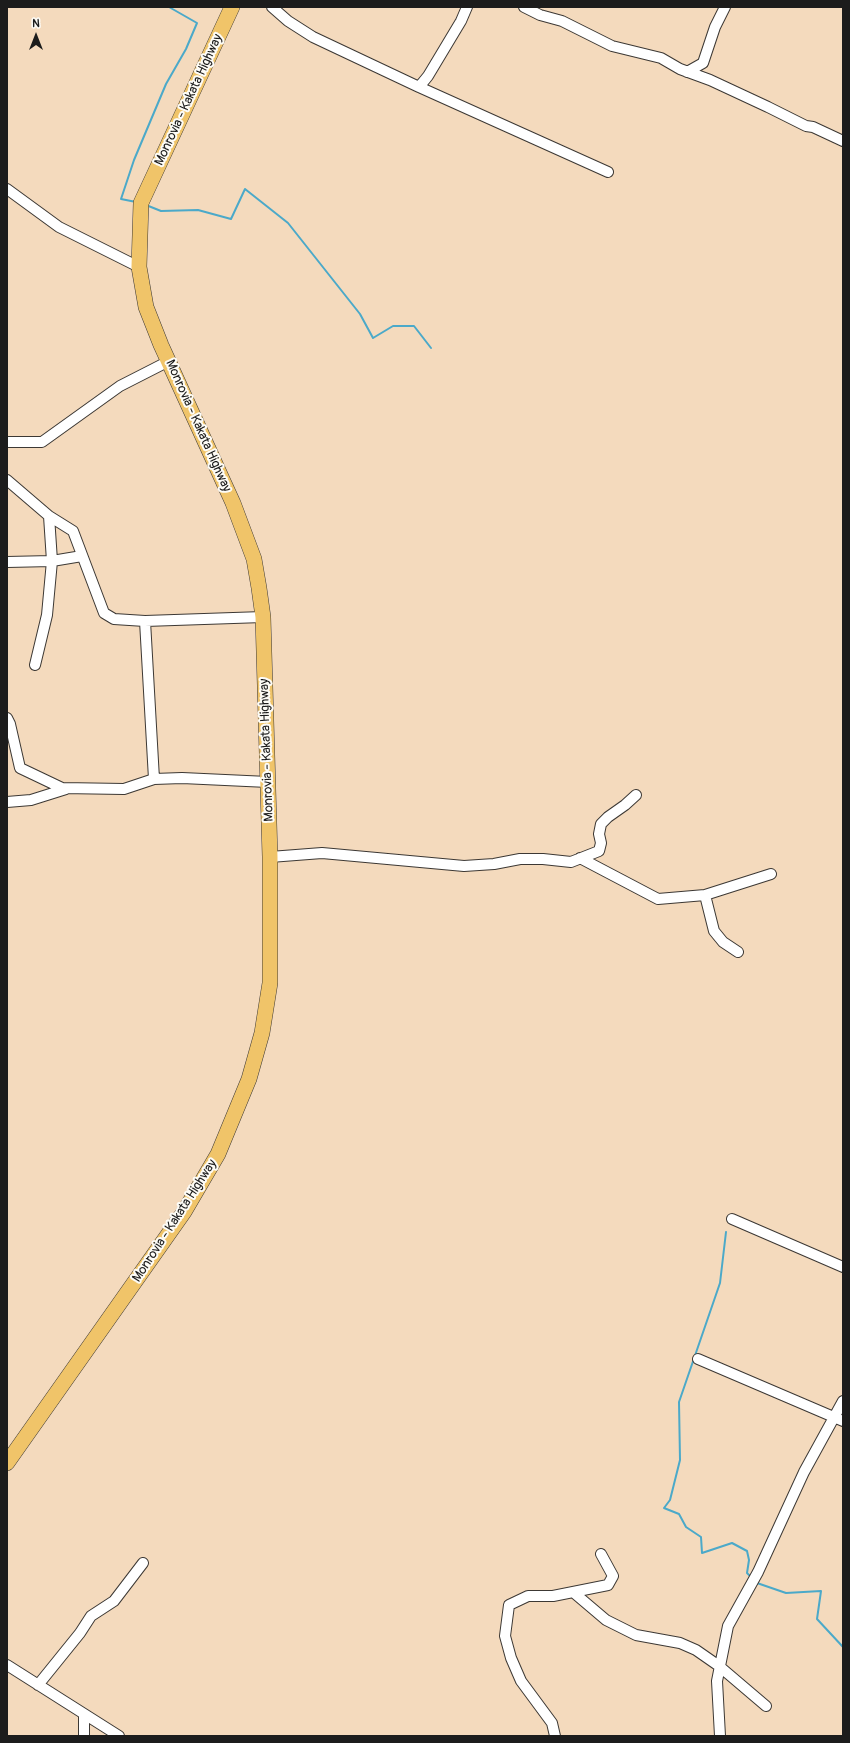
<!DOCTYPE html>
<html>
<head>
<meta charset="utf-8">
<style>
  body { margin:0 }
  #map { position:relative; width:850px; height:1743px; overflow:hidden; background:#f4dabd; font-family:Pangolin,sans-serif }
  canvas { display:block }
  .frame { position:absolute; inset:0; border:8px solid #1c1c1c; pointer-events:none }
  .north { position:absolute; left:16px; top:16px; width:40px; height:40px; -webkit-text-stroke:3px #fdfcf7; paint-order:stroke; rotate:0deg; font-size:11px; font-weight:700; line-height:16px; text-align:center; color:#1c1c1c }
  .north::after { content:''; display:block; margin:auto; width:14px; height:18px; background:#1c1c1c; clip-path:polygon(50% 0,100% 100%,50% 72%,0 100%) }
</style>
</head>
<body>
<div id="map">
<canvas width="850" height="1743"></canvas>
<div class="frame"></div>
<div class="north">N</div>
</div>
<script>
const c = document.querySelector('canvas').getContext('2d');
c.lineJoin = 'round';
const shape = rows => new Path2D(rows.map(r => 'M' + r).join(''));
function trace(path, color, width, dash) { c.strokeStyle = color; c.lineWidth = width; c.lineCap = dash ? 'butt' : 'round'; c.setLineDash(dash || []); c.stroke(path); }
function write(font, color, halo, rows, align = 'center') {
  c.font = font + ' Pangolin,sans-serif'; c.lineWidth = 4; c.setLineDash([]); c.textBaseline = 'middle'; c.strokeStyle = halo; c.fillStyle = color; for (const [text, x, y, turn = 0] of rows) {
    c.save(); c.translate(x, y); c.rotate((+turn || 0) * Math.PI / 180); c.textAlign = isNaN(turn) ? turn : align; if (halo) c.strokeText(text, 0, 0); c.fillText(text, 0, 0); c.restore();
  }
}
trace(shape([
  [136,202,121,199,134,160,166,84,186,49,197,23,169,7],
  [146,205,161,211,198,210,231,219,245,189,288,223,360,314,373,338,393,326,414,326,431,348],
  [726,1232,720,1283,679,1402,680,1460,670,1500,664,1508,679,1514,686,1527,701,1537,702,1553,732,1543,747,1551,749,1560,747,1573,751,1577],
  [757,1583,786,1593,821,1591,817,1619,843,1647]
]), '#4ba9c9', 2);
const minor = shape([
  [272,7,288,21,313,37,419,87,428,76,461,21,467,7],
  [524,7,540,15,562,21,612,46,661,58,680,69,710,80,768,107,806,126,813,127,843,141],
  [687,72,703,63,715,27,725,7],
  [419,87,608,172],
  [7,189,59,227,139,267],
  [7,442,42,442,120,386,169,361],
  [7,480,49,516,73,531,104,613,114,619,145,621,263,617],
  [7,562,52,561,82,556],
  [145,621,154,779],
  [35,665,47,615,52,561,49,516],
  [7,718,10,724,20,768,62,788,124,789,154,779,182,778,268,782],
  [7,802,31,800,66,789],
  [270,857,322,853,464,866,494,864,520,859,543,859,571,862,599,851,601,843,599,834,601,824,608,817,625,805,636,795],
  [580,858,658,899,705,895,771,874],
  [705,895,714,931,723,942,738,952],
  [732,1219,843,1267],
  [698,1359,843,1421],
  [573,1592,606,1620,636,1635,680,1643,696,1650,719,1666,766,1706],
  [7,1665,119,1736],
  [38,1685,80,1633,91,1616,114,1601,143,1563],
  [84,1736,84,1715],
  [555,1736,552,1723,521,1681,511,1658,505,1636,509,1605,528,1596,553,1596,608,1585,613,1576,601,1554],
  [720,1736,717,1681,728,1626,758,1572,804,1472,843,1401]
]);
const highway = shape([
  [7,1463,184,1212,218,1154,249,1079,262,1033,270,983,270,857,263,617,259,588,254,559,233,503,161,345,146,307,139,267,141,203,232,7]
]);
trace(minor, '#3c3834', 12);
trace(highway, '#3c3834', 16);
trace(minor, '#fff', 10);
trace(highway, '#f0c469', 15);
write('13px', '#1c1c1c', '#fdfcf7', [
  ["Monrovia - Kakata Highway",189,100,-65],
  ["Monrovia - Kakata Highway",198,426,66],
  ["Monrovia - Kakata Highway",267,750,-92],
  ["Monrovia - Kakata Highway",175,1221,-57]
]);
</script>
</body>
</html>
